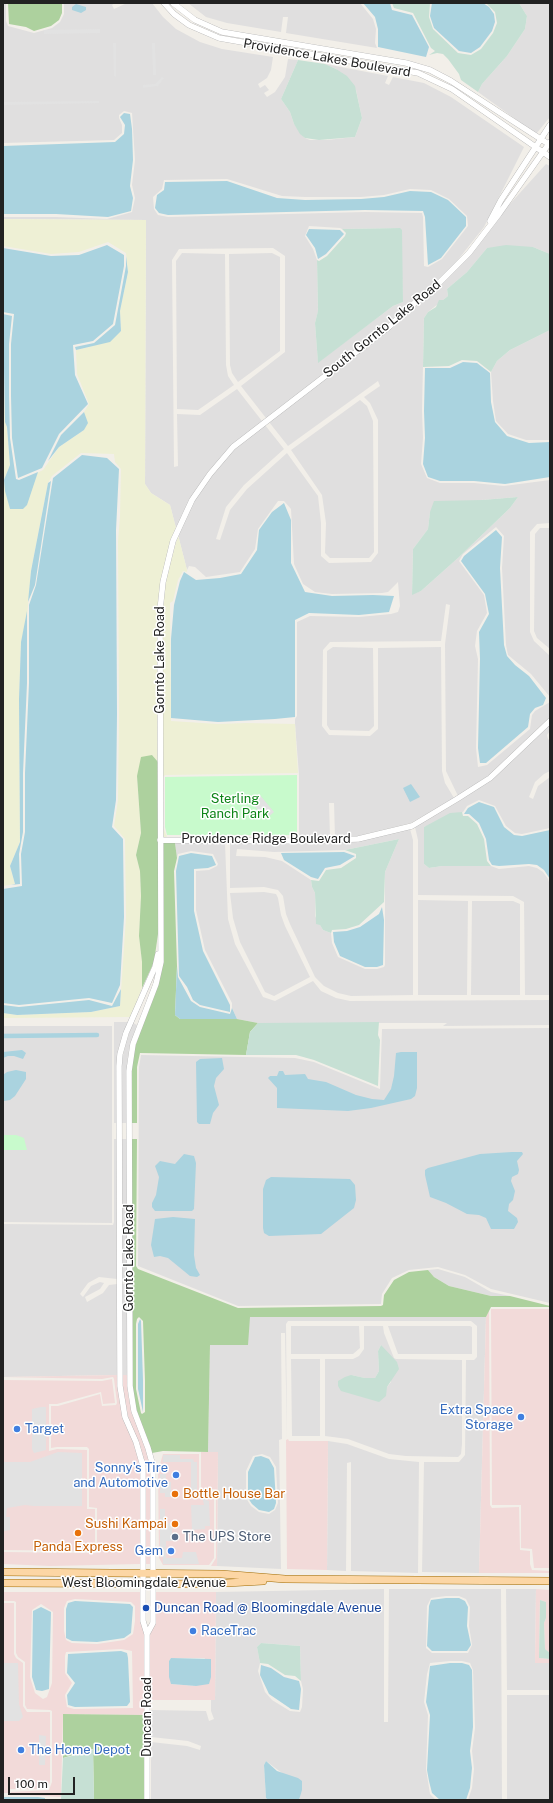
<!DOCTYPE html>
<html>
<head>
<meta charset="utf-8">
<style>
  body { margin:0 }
  #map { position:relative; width:553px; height:1803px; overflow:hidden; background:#f2efe9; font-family:"Public Sans",sans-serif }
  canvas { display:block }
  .frame { position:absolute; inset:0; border:4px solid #222; pointer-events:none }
  .scale { position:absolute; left:8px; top:1777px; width:67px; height:18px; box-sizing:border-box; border:2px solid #222; border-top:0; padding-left:5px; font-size:12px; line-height:14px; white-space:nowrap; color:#222; -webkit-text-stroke:3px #fff; paint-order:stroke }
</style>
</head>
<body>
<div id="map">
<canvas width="553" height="1803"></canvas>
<div class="frame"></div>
<div class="scale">100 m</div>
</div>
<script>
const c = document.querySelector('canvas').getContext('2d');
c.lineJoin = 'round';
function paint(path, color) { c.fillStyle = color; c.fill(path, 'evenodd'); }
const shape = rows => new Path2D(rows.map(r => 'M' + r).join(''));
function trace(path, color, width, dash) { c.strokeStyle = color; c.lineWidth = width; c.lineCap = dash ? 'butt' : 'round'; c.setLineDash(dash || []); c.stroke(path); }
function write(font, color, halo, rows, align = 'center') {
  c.font = font + ' "Public Sans",sans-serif'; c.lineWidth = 3; c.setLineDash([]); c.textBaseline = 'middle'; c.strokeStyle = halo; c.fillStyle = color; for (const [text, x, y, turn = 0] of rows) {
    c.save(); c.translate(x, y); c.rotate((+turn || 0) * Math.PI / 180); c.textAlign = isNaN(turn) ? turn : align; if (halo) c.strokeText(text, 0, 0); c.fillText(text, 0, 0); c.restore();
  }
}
paint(shape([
  [3,3,6,3,6,21,8,26,34,33,52,28,60,22,64,14,64,3,115,3,112,5,114,9,127,3,152,3,163,17,176,29,200,42,222,49,273,57,271,70,267,78,258,84,260,88,265,85,269,90,264,93,267,97,275,92,285,77,288,59,298,60,281,99,290,112,294,124,305,138,310,140,327,140,355,137,362,118,356,90,336,69,325,64,388,76,385,83,389,85,393,77,424,83,451,97,524,147,484,227,453,266,389,324,266,418,241,386,285,352,285,256,273,248,179,249,172,260,174,467,178,466,177,414,200,415,237,389,262,421,232,445,208,472,190,499,176,528,170,505,151,493,145,484,146,220,3,219,3,217,56,217,107,219,132,212,135,198,132,185,135,160,132,113,124,111,119,115,119,118,122,125,122,133,114,140,3,143],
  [227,179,282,196,305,197,361,197,384,195,410,189,431,190,449,199,467,216,468,226,442,259,428,267,424,266,423,217,422,213,365,212,168,217,158,215,154,209,153,197,162,189,164,180],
  [309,226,340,228,342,229,400,228,403,302,393,306,318,362,315,323,318,312,317,260,313,249,305,236],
  [188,3,360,3,373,19,376,29,375,43,377,48,286,33,288,17,283,17,281,32,227,23,206,17],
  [519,3,550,3,550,117,536,134,478,92,482,84,507,56,525,29,527,16],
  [546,164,550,166,550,254,533,247,487,248,467,272,447,289,448,296,428,312,424,318,422,411,423,438,421,464,427,478,440,483,474,483,504,486,550,480,550,523,537,524,530,532,530,632,534,641,550,656,550,717,488,776,458,796,446,771,445,644,450,605,446,604,441,641,330,642,323,650,322,726,329,735,370,736,378,729,378,648,441,647,442,771,445,783,454,798,411,823,358,836,335,837,334,803,329,803,330,837,297,838,299,835,299,775,295,724,295,719,297,716,297,622,310,616,359,617,391,614,398,612,400,606,398,582,388,592,382,593,332,594,315,592,303,584,294,564,291,509,284,501,278,501,258,529,255,549,240,572,206,577,195,567,189,566,187,570,178,535,194,501,211,476,235,449,265,425,284,449,244,485,226,507,216,539,220,540,230,510,247,489,287,453,318,496,321,523,321,556,329,563,371,562,378,553,378,420,370,403,364,397,380,386,378,381,288,446,269,422,440,286,470,255,509,205],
  [518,497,510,508,458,558,421,591,412,594,413,549,428,529,430,512,482,500],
  [496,527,504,536,502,568,506,645,508,655,531,674,550,697,550,702,535,711,532,715,530,729,487,765,478,767,476,748,478,659,475,646,477,631,487,613,484,595,459,561,463,554],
  [182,253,225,254,226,365,228,376,234,385,198,410,177,409,176,261],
  [272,253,280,257,280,351,238,382,232,373,230,365,229,254],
  [550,330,550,440,526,440,508,434,496,421,493,401,491,372,497,361,510,350],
  [360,400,367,406,373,421,374,552,369,558,330,558,325,553,326,523,322,495,291,450],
  [540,528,550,528,550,649,537,638,534,631,535,534],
  [333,647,373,648,374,726,369,731,330,730,327,725,327,651],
  [550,724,550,731,547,735,548,739,550,741,550,771,544,774,535,782,529,797,533,799,538,786,550,777,550,828,522,834,515,833,506,826,495,806,479,800,467,806,463,812,424,827,424,864,429,868,442,866,491,866,499,869,529,866,537,868,543,872,548,879,550,885,550,995,525,995,524,902,513,896,418,895,418,840,415,827,456,803,491,780],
  [410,829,413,840,413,995,351,996,338,993,324,986,315,977,290,924,286,914,283,896,278,890,264,887,230,888,230,843,358,841],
  [399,839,385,872,385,965,384,967,377,969,365,969,338,957,332,943,331,933,323,930,315,916,315,893,312,887,311,880,282,861,265,857,236,856,237,849,274,852,345,850],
  [175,843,225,843,228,919,235,944,263,997,275,1001,313,981,321,991,336,998,350,1001,550,1000,550,1025,443,1026,447,1023,258,1023,237,1019,232,1008,232,1003,205,950,196,910,196,871,209,870,217,866,218,864,213,854,191,851,178,854,177,858],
  [264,892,276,894,278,898,281,915,285,926,310,977,274,996,265,992,240,942,233,918,230,893],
  [418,900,468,901,467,995,418,995],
  [472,901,513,901,520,904,520,995,471,995],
  [114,1022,128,1022,124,1032,118,1123,114,1123],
  [133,1023,137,1025,129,1049,127,1065,127,1123,122,1123,122,1060,126,1042],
  [3,1026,112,1026,112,1223,3,1222],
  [550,1028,550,1303,491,1289,465,1275,438,1267,409,1270,392,1278,382,1294,381,1304,238,1306,138,1266,139,1067,141,1055,295,1058,314,1062,380,1089,382,1029],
  [114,1139,118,1139,117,1279,99,1277,88,1283,80,1294,83,1297,91,1286,100,1282,104,1283,100,1289,85,1297,87,1302,103,1293,109,1285,117,1284,118,1375,3,1377,3,1224,113,1225,114,1222],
  [122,1139,127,1139,127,1279,122,1279],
  [438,1269,465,1277,491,1292,510,1296,491,1296,449,1286,434,1277,428,1270],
  [122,1284,127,1284,127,1375,122,1375],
  [249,1317,486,1317,479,1573,422,1572,424,1462,459,1462,465,1455,466,1360,474,1360,477,1357,477,1326,471,1321,288,1321,286,1324,287,1440,285,1333,281,1333,282,1439,279,1440,281,1569,217,1566,218,1452,208,1452,210,1345],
  [262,1454,270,1457,276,1467,278,1503,275,1510,269,1514,259,1512,251,1506,246,1498,246,1471,253,1456],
  [291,1326,359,1326,360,1348,353,1354,291,1354],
  [364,1326,383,1326,384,1333,394,1358,396,1359,462,1360,462,1444,461,1454,458,1457,406,1456,389,1454,348,1439,325,1436,325,1359,353,1359,359,1356,364,1349],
  [381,1345,391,1382,387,1387,351,1375,365,1378,375,1378,379,1371,378,1351],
  [388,1326,470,1326,472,1327,472,1354,398,1354],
  [291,1359,320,1359,320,1436,292,1436],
  [328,1441,347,1444,389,1459,419,1462,418,1573,351,1571,351,1462,347,1463,346,1571,327,1570],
  [384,1589,384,1722,388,1722,389,1589,501,1589,502,1800,468,1800,472,1788,474,1769,472,1751,475,1728,473,1670,470,1663,462,1661,450,1661,430,1663,427,1674,424,1702,428,1715,426,1769,430,1794,436,1800,299,1800,300,1798,282,1773,266,1761,264,1765,266,1798,268,1800,151,1800,151,1742,187,1746,200,1750,201,1746,188,1741,151,1737,151,1710,206,1711,209,1721,214,1719,211,1711,211,1700,215,1699,216,1592],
  [446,1596,459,1596,466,1599,470,1607,469,1626,472,1645,468,1653,432,1653,426,1648,427,1606,431,1598],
  [261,1643,300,1646,301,1681,303,1689,302,1707,300,1712,290,1711,272,1700,265,1692,258,1671,260,1663,257,1647],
  [506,1589,536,1589,535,1663,550,1663,550,1690,507,1690],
  [507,1695,550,1695,550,1800,507,1800]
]), '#e0dfdf');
paint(shape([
  [491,1309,550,1309,550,1568,534,1568,532,1549,521,1548,521,1505,492,1505],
  [489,1310,490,1505,492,1508,519,1507,520,1550,530,1551,530,1564,532,1570,550,1571,550,1573,479,1573,486,1317],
  [118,1375,140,1466,140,1564,51,1566,3,1564,3,1552,97,1553,97,1508,89,1507,89,1449,87,1447,57,1447,51,1448,51,1406,58,1406,100,1394,102,1406,116,1405,117,1403,114,1379,113,1377,102,1379,3,1377],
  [122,1375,127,1375,128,1394,132,1412,144,1443,150,1463,144,1463,128,1416,123,1392],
  [112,1379,115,1403,103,1404,101,1392,57,1404,49,1404,49,1451,57,1449,87,1450,87,1509,95,1509,95,1551,3,1550,3,1380,102,1381],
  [288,1439,289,1441,328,1441,327,1570,287,1569,286,1440],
  [201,1452,218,1452,217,1566,211,1566,216,1558,216,1491,214,1489,201,1489],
  [163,1454,199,1454,199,1491,214,1491,214,1558,209,1565,163,1565,159,1558,158,1471],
  [150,1468,151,1564,145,1564,145,1469],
  [536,1589,550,1590,550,1653,545,1649,544,1623,546,1618,546,1602,540,1600,539,1655,539,1658,550,1659,550,1663,535,1663],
  [3,1592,141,1592,145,1636,144,1715,63,1714,61,1797,10,1794,11,1792,49,1790,52,1782,52,1711,50,1710,27,1709,25,1705,25,1662,18,1657,16,1653,16,1602,14,1601,3,1601],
  [75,1599,131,1602,135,1606,135,1621,133,1634,124,1640,97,1644,72,1643,66,1640,64,1631,64,1608,67,1601],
  [41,1604,53,1612,52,1683,47,1697,43,1699,35,1693,30,1677,32,1610],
  [121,1649,132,1651,133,1708,74,1709,67,1707,65,1695,72,1683,65,1673,65,1656,66,1652],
  [155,1592,216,1592,215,1700,151,1700,151,1704,149,1704,150,1636],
  [171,1658,205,1658,196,1686,171,1684,169,1661],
  [3,1603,14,1603,14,1654,16,1658,23,1663,23,1706,27,1712,50,1712,50,1782,47,1789,9,1789,9,1793,3,1793]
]), '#f2dad9');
paint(shape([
  [3,219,146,220,145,484,151,493,170,505,176,528,161,582,157,610,158,762,152,755,137,776,141,833,136,855,140,871,141,896,139,936,142,962,142,988,131,1017,3,1018,3,1013,17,1015,91,1012,120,1006,126,917,125,839,114,826,118,800,119,714,118,541,120,516,121,469,115,462,114,454,81,453,52,476,48,483,31,571,27,618,21,642,19,699,20,842,10,866,15,884,3,886,3,335,5,422,7,427,10,465,4,480,10,509,35,479,37,473,43,470,59,447,84,430,87,423,84,412,89,404,77,374,76,350,89,347,121,331,120,311,128,272,126,253,108,242,79,252,51,254,3,246],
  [178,535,187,570,187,572,183,571,178,580,173,601,170,603,171,721,218,724,246,723,295,724,298,773,165,775,163,777,163,827,167,837,162,837,162,610,165,583]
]), '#eef0d5');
paint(shape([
  [8,3,62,3,62,13,59,20,51,26,34,31,26,27,9,24],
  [152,755,158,762,158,934,154,962,142,988,142,962,139,936,141,896,140,871,136,855,141,833,137,776,141,757],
  [162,843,175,843,177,858,174,871,177,966,175,1015,180,1019,237,1019,258,1023,250,1032,246,1055,140,1053,137,1067,137,1123,131,1123,131,1071,134,1050,163,962],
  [131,1139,137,1139,136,1266,138,1269,238,1308,381,1306,383,1305,384,1295,394,1280,409,1272,428,1270,434,1277,449,1286,491,1296,510,1296,550,1306,550,1307,491,1307,486,1317,250,1317,248,1345,210,1345,208,1452,163,1451,152,1453,136,1410,132,1386],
  [139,1317,143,1321,145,1381,145,1412,142,1414,141,1413,136,1389,136,1324,137,1319],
  [63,1714,144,1715,145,1800,94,1800,93,1749,63,1758]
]), '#add19e');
paint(shape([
  [392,3,430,3,429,17,433,29,458,53,471,55,481,49,493,33,497,23,495,12,486,3,519,3,527,16,525,29,507,56,482,84,478,92,461,80,459,74,448,59,443,54,437,53,429,55,435,51,431,48,413,13,394,8],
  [298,60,325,64,336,69,347,76,355,86,362,118,355,137,319,140,305,138,300,134,294,124,290,112,281,99],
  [400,228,402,230,403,302,393,306,318,363,315,323,318,311,317,260,319,261,327,256,345,236,346,233,342,229],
  [506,245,533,247,550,254,550,330,510,350,497,361,491,372,477,361,462,360,449,366,423,367,424,318,428,312,436,307,439,300,443,300,448,296,447,289,467,272,487,248],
  [518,497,510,508,458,558,421,591,412,595,413,549,428,529,430,512,434,501,482,500],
  [462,812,463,816,468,816,477,824,484,839,487,861,491,866,442,866,429,868,424,864,424,827,450,813],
  [399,839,385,872,384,902,359,925,346,929,332,930,331,933,323,930,320,925,316,924,315,893,312,887,311,880,319,881,326,870,341,868,356,858,356,854,345,850],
  [379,1022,378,1035,380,1040,378,1086,314,1060,296,1055,246,1055,250,1032,258,1023],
  [381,1345,397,1362,399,1369,387,1387,386,1396,379,1402,341,1391,338,1386,338,1381,345,1377,351,1375,365,1378,375,1378,379,1371,378,1351],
  [540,1600,546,1602,546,1618,544,1623,545,1649,550,1653,550,1659,539,1658],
  [261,1643,300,1646,301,1681,295,1676,285,1675,268,1664,260,1663,257,1647],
  [93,1749,94,1800,61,1800,63,1758,81,1754]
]), '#c6e0d4');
paint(shape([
  [297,775,297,835,167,835,165,827,165,777],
  [3,1135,16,1135,24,1138,27,1150,3,1150]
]), '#c8facc');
paint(shape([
  [100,29,100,33,44,34,44,30],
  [113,43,116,43,116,77,114,76],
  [152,43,155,43,156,75,153,75],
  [162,77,164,78,158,86,143,88,143,85,155,84],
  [99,101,99,103,3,105,3,102],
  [259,794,274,812,266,819,251,802],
  [41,1407,46,1407,46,1450,34,1453,32,1449,32,1409],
  [58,1452,82,1453,82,1506,33,1506,25,1505,7,1508,6,1517,10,1517,10,1530,4,1531,3,1539,3,1462,30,1462],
  [163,1455,180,1455,180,1459,193,1459,194,1462,197,1462,197,1497,191,1497,191,1462,163,1462],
  [160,1474,166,1474,166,1482,171,1482,171,1497,165,1497,165,1493,160,1493],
  [202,1495,206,1495,206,1500,209,1501,210,1526,205,1526,205,1529,192,1530,191,1505,204,1505],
  [160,1509,165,1509,165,1523,172,1523,172,1541,166,1541,166,1558,182,1558,183,1552,196,1552,199,1564,163,1564,163,1557,160,1557],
  [3,1663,18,1663,19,1704,23,1717,19,1721,3,1721],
  [39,1735,46,1736,45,1765,39,1765]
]), '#e2e2e2');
paint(shape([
  [363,3,390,3,392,10,412,15,429,47,426,57,378,47,378,29,375,17],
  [432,3,483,3,489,7,494,14,495,22,492,31,480,47,471,53,459,51,434,28,430,16],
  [76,4,86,7,86,10,81,13,72,10,72,7],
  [124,113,130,114,132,129,133,160,130,186,133,198,131,211,108,217,56,214,3,214,3,146,115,142,124,134,125,125,120,117],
  [227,181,277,198,305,200,361,199,384,197,410,191,431,192,448,200,466,217,466,226,441,258,428,265,425,217,423,211,365,210,168,215,159,213,155,208,157,195,164,190,165,182],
  [309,229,340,230,344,234,326,254,318,259,315,248,306,235],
  [107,245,124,255,124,266,113,324,93,341,73,345,75,375,88,404,59,434,42,468,18,478,12,438,11,396,11,344,14,314,3,312,3,248,51,256,79,255],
  [126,256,128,272,120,311,121,331,110,342,76,350,75,347,94,343,115,325,126,266],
  [3,314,12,316,9,344,9,396,10,438,16,479,19,480,38,472,27,505,23,509,10,509,5,491,4,480,10,465,7,427,5,422],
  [463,362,477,363,490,373,491,402,495,422,507,436,529,443,550,442,550,477,505,484,474,481,440,481,428,477,423,464,425,438,424,411,425,368,450,368],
  [84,412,88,423,84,430,59,447,48,461,61,435],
  [82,455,107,458,119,469,116,530,117,714,116,800,112,827,123,839,124,917,120,985,112,1003,89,998,19,1005,3,1003,3,889,22,886,21,854,25,832,25,773,29,683,29,605,36,585,53,478],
  [51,481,35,585,28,602,31,571,48,483],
  [284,503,291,520,291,563,305,592,332,596,373,595,394,596,389,612,359,615,309,613,295,620,295,717,275,719,218,722,171,718,171,639,174,605,180,581,184,572,196,580,220,578,241,574,257,550,259,530,272,512],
  [496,530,502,537,500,568,504,645,507,656,515,665,529,676,546,698,543,705,535,708,530,714,528,727,486,763,480,763,478,748,480,659,479,632,489,614,485,594,461,561,464,556],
  [27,611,27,683,23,773,23,832,19,854,20,884,11,885,15,884,10,866,20,842,19,699,21,642],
  [411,784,420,797,410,802,403,788],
  [479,802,494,807,504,827,514,835,522,836,550,830,550,879,544,870,537,865,529,864,499,866,492,865,489,860,486,839,479,823,469,814,464,814,468,808],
  [344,852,355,856,340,865,325,868,318,879,311,877,284,860,281,853],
  [191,853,212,856,216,865,208,868,194,869,194,911,203,951,230,1005,230,1012,200,1005,193,1000,187,987,179,976,176,871,179,856],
  [382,907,384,920,383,965,377,967,365,967,340,956,334,942,333,932,347,931,360,927,379,914],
  [177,966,178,977,191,1001,200,1007,230,1014,232,1008,237,1019,180,1019,175,1015],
  [121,989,120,1006,91,1012,17,1015,3,1013,3,1005,19,1007,89,1000,112,1006],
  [22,1050,26,1053,23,1059,14,1056,8,1056,3,1058,3,1052],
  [401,1052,417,1052,417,1088,415,1096,411,1099,371,1108,348,1111,277,1108,277,1088,268,1078,270,1076,277,1076,279,1071,283,1071,285,1075,305,1074,308,1079,326,1082,356,1095,372,1099,384,1100,391,1089,394,1076,396,1053],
  [222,1058,224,1069,216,1078,214,1086,219,1105,213,1113,210,1124,199,1124,197,1122,196,1062,200,1059],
  [16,1070,26,1072,26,1079,15,1096,10,1100,4,1101,3,1075,7,1072],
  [512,1152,522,1152,523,1154,517,1161,519,1170,518,1174,512,1177,511,1181,515,1191,513,1200,509,1204,508,1211,517,1218,518,1222,514,1229,491,1229,486,1218,479,1215,467,1214,446,1203,430,1197,425,1175,425,1170,428,1168,480,1154],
  [184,1154,194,1156,196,1163,194,1209,192,1211,155,1211,152,1207,152,1203,156,1195,159,1177,155,1166,160,1161,175,1164],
  [271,1177,350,1179,355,1185,356,1200,354,1208,321,1234,269,1236,264,1233,263,1228,263,1189,266,1180],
  [173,1217,195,1219,194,1255,196,1268,200,1275,197,1277,190,1276,168,1258,160,1256,154,1257,151,1245,155,1219],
  [140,1319,141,1321,143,1380,143,1412,138,1389,138,1324],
  [261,1456,269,1459,274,1468,276,1503,274,1509,269,1512,259,1510,252,1504,248,1498,248,1472,255,1457],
  [446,1598,459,1598,465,1601,468,1607,467,1626,471,1645,467,1651,432,1651,427,1646,429,1606,431,1600],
  [75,1601,130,1604,133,1607,131,1633,124,1638,97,1642,72,1641,66,1638,66,1609,68,1603],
  [41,1607,51,1612,49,1689,42,1691,36,1690,32,1677,33,1611],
  [121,1651,127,1653,128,1658,130,1702,127,1706,75,1707,68,1705,67,1695,75,1683,67,1673,68,1654],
  [171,1658,211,1659,211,1677,209,1684,196,1686,171,1684,169,1677,169,1661],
  [450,1663,462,1663,469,1665,472,1670,473,1727,470,1751,472,1768,470,1788,466,1800,440,1800,432,1793,429,1781,427,1770,430,1715,426,1702,430,1666],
  [261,1665,271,1668,284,1677,299,1681,301,1689,299,1710,291,1709,269,1694,260,1675],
  [266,1761,277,1771,298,1778,302,1781,302,1790,299,1800,268,1800,266,1798,264,1765],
  [3,1797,38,1797,45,1798,45,1800,3,1800]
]), '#aad3df');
trace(shape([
  [3,1036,97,1035]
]), '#aad3df', 4.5);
const minor = shape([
  [164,3,174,14,189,25,219,38,418,73,452,89,550,157],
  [173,3,195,20,222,32,406,63,430,70,451,81,550,145],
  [490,221,501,200,550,125],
  [160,840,298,841,358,839,412,826,457,799,490,778,550,721],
  [147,1634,153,1623,153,1466,148,1448,134,1411,130,1386,129,1071,133,1044,156,984,161,962,160,610,163,582,173,541,192,500,210,474,233,447,390,326,406,310,438,284,469,253,499,214,550,142],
  [147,1800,147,1634,143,1621,143,1466,136,1442,125,1417,120,1386,119,1066,120,1054,126,1033,155,967,158,954]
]);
const major = shape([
  [3,1572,221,1574,285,1579,550,1581],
  [3,1583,208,1584,263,1581]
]);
trace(minor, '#a9a9a9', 6);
trace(major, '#a06b00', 8);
trace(minor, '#fff', 5.5);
trace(major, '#fcd6a4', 7);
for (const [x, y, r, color] of [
  [521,1417,4,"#3f7fe0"],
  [17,1429,4,"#3f7fe0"],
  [176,1475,4,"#3f7fe0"],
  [175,1494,4,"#e8710a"],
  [175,1524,4,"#e8710a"],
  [78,1533,4,"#e8710a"],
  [175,1537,4,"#5c6f8a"],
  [171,1551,4,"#3f7fe0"],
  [146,1608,4,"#1a4fb4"],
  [193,1631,4,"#3f7fe0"],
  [21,1750,4,"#3f7fe0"]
]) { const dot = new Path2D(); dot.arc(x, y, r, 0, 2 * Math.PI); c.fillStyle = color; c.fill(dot); trace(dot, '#fff', 1.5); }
write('13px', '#222', '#fff', [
  ["Providence Lakes Boulevard",327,58,10],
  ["South Gornto Lake Road",382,329,-39],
  ["Gornto Lake Road",160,660,-90],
  ["Providence Ridge Boulevard",266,839],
  ["Gornto Lake Road",129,1258,-90],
  ["West Bloomingdale Avenue",144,1583],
  ["Duncan Road",147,1717,-90]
]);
write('13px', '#0c8416', '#fff', [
  ["Sterling",235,799],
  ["Ranch Park",235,814]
]);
write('13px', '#366cbe', '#fff', [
  ["Extra Space",513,1410],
  ["Storage",513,1425],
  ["Target",25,1429,"left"],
  ["Sonny's Tire",168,1468],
  ["and Automotive",168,1483],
  ["Gem",163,1551],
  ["RaceTrac",201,1631,"left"],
  ["The Home Depot",29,1750,"left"]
], 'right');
write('13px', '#c56008', '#fff', [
  ["Bottle House Bar",183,1494],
  ["Sushi Kampai",167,1524,"right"],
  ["Panda Express",78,1547,"center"]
], 'left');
write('13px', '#4e5e75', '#fff', [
  ["The UPS Store",183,1537]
], 'left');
write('13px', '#164399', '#fff', [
  ["Duncan Road @ Bloomingdale Avenue",154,1608]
], 'left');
</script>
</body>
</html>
